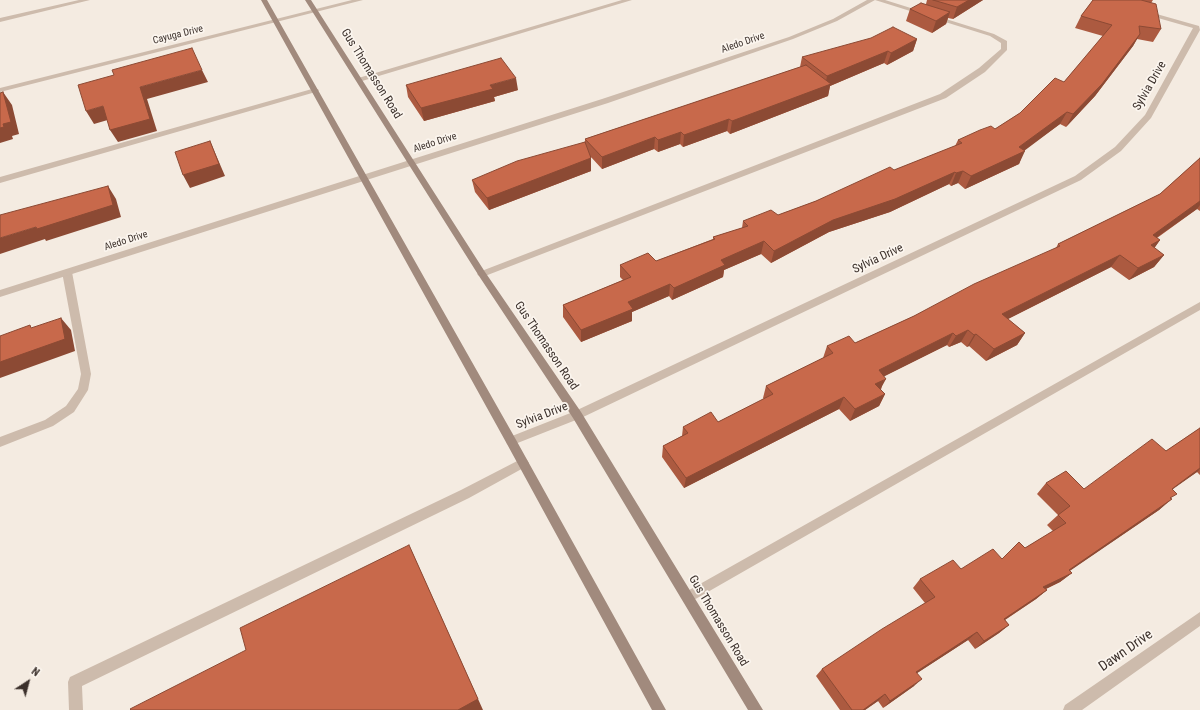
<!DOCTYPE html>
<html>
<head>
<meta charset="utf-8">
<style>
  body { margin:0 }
  #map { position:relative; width:1200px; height:710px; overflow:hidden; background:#f4ebe1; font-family:"Roboto Condensed",sans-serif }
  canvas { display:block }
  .north { position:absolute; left:8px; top:662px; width:40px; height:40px; -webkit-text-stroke:3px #fbf5ee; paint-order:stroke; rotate:36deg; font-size:11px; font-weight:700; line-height:16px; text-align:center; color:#3b302b }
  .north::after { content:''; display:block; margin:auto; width:14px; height:18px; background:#3b302b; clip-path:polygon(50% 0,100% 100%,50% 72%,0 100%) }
</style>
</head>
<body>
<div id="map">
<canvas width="1200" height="710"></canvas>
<div class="north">N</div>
</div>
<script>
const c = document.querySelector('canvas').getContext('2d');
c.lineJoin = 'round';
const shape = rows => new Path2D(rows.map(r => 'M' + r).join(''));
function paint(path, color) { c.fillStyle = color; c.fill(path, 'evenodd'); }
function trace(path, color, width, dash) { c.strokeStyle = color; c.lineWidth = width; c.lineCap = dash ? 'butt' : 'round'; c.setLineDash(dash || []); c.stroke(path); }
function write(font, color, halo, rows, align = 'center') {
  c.font = font + ' "Roboto Condensed",sans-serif'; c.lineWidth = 3.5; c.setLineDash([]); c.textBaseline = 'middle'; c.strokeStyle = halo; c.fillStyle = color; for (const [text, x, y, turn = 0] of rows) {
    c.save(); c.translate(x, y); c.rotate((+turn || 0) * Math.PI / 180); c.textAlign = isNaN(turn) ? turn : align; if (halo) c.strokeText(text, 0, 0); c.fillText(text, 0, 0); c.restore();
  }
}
paint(shape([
  [79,0,90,0,0,22,0,18,79,0],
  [622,0,632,0,362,81,355,79,622,0],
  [875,0,885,0,994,34,1007,41,1007,50,985,72,946,98,485,276,479,276,477,274,479,272,940,94,979,68,1001,49,1001,43,990,36,875,0],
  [312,89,318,89,319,91,0,183,0,177,312,89],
  [67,269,72,272,91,374,88,390,74,412,53,426,0,447,0,437,45,420,66,406,78,389,81,374,62,272,67,269],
  [1200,302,1200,310,692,601,688,603,684,601,682,597,684,593,1200,302],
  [523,458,527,460,529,463,527,466,469,498,82,686,83,710,69,710,68,682,70,677,461,490,523,458]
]), '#cdbbac');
paint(shape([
  [352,0,363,0,0,92,0,88,352,0],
  [867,0,875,0,837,21,793,39,608,103,0,297,0,290,602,99,789,37,833,19,867,0],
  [1146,11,1199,26,1200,30,1151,118,1121,151,1081,180,581,418,515,444,511,446,507,444,506,441,507,438,573,412,1075,176,1115,147,1145,115,1193,28,1144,14,1144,12,1146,11],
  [1200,612,1200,626,1082,710,1063,710,1065,705,1200,612]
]), '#cdbbac');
paint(shape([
  [261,0,267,0,515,438,666,710,652,710,507,444,261,0],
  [305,0,311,0,485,272,581,412,763,710,748,710,573,418,479,276,305,0]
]), '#a18a7d');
paint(shape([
  [927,0,983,0,953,19,948,18,946,24,932,33,906,21,910,9,926,4],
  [1093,0,1153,0,1151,3,1161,29,1153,42,1137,39,1133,46,1095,96,1066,127,1060,124,1024,150,1019,164,965,189,958,183,951,186,949,184,890,212,829,232,771,263,761,254,724,270,723,277,672,300,669,296,632,312,632,321,581,342,563,317,563,305,623,280,620,277,620,265,656,261,713,239,713,237,742,228,743,221,778,215,816,201,955,146,958,140,995,129,1020,113,1064,82,1103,36,1075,28,1081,16],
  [917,39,913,51,887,65,884,63,830,86,828,96,730,134,727,131,683,147,680,144,658,152,654,149,602,169,591,157,591,171,489,210,475,192,472,180,585,142,585,139,800,67,802,57],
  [406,85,518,90,494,97,495,101,424,121,408,97],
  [1200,158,1200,211,1197,209,1157,238,1160,240,1154,248,1164,255,1154,267,1129,280,1111,267,1008,319,1025,333,1017,345,986,361,969,346,967,347,961,342,949,347,947,345,884,376,881,390,885,394,879,406,850,421,839,409,684,488,662,457,663,446,682,436,683,427,718,422,764,399,763,398,766,386,823,358,827,346,855,343,914,316,1056,248,1058,244,1160,194],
  [1200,428,1200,475,1197,472,1172,489,1171,499,1159,510,1069,571,1072,573,1060,582,1046,589,1047,590,1036,599,1005,620,1009,625,999,633,975,649,968,640,917,673,914,686,883,708,878,701,865,710,840,710,816,676,822,669,925,603,913,588,920,579,1002,559,1025,548,1053,531,1047,525,1058,515,1037,494,1046,483,1084,489,1166,451]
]), '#ac5a40');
paint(shape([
  [969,0,983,0,953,19,957,7],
  [950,12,946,24,932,33,936,21],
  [1140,34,1133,46,1095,96,1066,127,1073,114],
  [917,39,913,51,887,65,891,53],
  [888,51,884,63,830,86,828,96,730,134,732,121,825,86,827,76],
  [202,70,208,82,147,99,157,131,118,142,110,130,140,87],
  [516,78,518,90,494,97,495,101,424,121,421,108,490,85],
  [3,92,12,105,19,134,12,136,13,139,0,143,0,128],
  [103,106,111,119,94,124,86,111],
  [1067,112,1060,124,1020,154,1025,151,1019,164,965,189,971,176,1019,147],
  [729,119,727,131,683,147,684,135],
  [681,132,680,144,658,152,658,140],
  [655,137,654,149,602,169,602,157],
  [210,141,225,176,190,188,183,175],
  [591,158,591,171,489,210,487,198],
  [963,171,958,183,951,186,956,173],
  [955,172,949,184,890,212,829,232,771,263,774,251,833,220],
  [108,186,116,199,121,217,46,241,45,239,0,254,0,238,36,227],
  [1200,201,1200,205,1197,209,1143,247,1153,235],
  [1160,240,1151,253,1151,245],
  [764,241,761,254,724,270,723,277,672,300,674,288,721,260],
  [1120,255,1111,267,994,326,1002,314],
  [1164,255,1154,267,1129,280,1138,268],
  [670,284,669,296,632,312,632,321,581,342,581,330,628,302],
  [61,318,71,330,75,351,0,378,0,362],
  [968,330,961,342,949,347,956,336],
  [953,333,947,345,873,382,879,370],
  [1025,333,1017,345,986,361,994,349],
  [976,334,969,346,967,347,974,335],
  [886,379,880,390,875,384],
  [885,394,879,406,850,421,855,409],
  [844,397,839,409,684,488,686,478],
  [1200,468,1200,469,1197,472,1159,499,1172,489],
  [1172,499,1159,510,1058,579,1069,570],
  [409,545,483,710,458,710],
  [1072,573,1060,582,1033,595,1043,587],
  [1047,590,1036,599,994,627,1004,619],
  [1009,625,999,633,975,649,984,641],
  [977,632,968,640,908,679,916,672],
  [922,679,914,686,883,708,890,701],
  [885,694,878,701,865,710,863,710]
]), '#8c4a34');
const building = shape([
  [933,0,969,0,957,7,933,0],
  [1093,0,1141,0,1156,4,1161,29,1139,26,1140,34,1102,84,1073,114,1067,112,1019,147,1025,151,971,176,963,171,956,173,955,172,895,199,833,220,774,251,764,241,721,260,725,265,674,288,670,284,628,302,633,309,581,330,563,305,631,277,620,265,648,253,656,261,715,239,713,237,748,226,743,221,771,210,778,215,816,201,890,167,894,170,962,143,958,140,980,130,991,126,995,129,1020,113,1055,78,1064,82,1112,25,1081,16,1093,0],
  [921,3,950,12,936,21,910,9,921,3],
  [893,27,917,39,891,53,888,51,827,76,802,57,871,38,893,27],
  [192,48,202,70,140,87,150,119,110,130,103,106,86,111,78,85,114,75,112,70,192,48],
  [501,58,516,78,490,85,493,89,421,108,406,85,501,58],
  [806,65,831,84,732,121,729,119,684,135,681,132,658,140,655,137,602,157,585,139,806,65],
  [3,92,11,122,3,124,4,127,0,128,0,93,3,92],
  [210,141,219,164,183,175,175,152,210,141],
  [585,142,591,158,487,198,472,180,517,161,585,142],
  [1200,158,1200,201,1153,235,1160,240,1151,245,1164,255,1138,268,1120,255,1002,314,1025,333,994,349,976,334,974,335,968,330,956,336,953,333,879,370,886,379,875,384,885,394,855,409,844,397,686,478,663,446,688,433,683,427,711,412,718,422,773,394,766,386,833,353,827,346,849,336,855,343,914,316,974,284,1060,246,1058,244,1160,194,1200,158],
  [108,186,113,205,37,229,36,227,0,238,0,215,108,186],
  [61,318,65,339,0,362,0,336,30,325,31,328,61,318],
  [1200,428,1200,468,1172,489,1177,494,1170,498,1172,499,1069,570,1072,573,1043,587,1047,590,1004,619,1009,625,984,641,977,632,916,672,922,679,890,701,885,694,863,710,852,710,822,669,882,629,935,597,920,579,953,560,961,569,993,549,1002,559,1019,542,1025,548,1066,523,1058,515,1070,506,1046,483,1066,471,1084,489,1152,439,1166,451,1200,428],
  [409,545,478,699,458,710,131,710,130,709,246,650,240,628,409,545]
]);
paint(building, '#c8694b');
trace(building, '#8c4a34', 1);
write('10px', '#3b302b', '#fbf5ee', [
  ["Cayuga Drive",178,35,-14],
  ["Aledo Drive",743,43,-19],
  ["Aledo Drive",435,143,-18],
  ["Aledo Drive",126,241,-18]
]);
write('12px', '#3b302b', '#fbf5ee', [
  ["Gus Thomasson Road",371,74,58],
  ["Sylvia Drive",1150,86,-60],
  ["Sylvia Drive",878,259,-25],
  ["Gus Thomasson Road",546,346,56],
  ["Sylvia Drive",542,416,-21],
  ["Gus Thomasson Road",718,621,59]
]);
write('14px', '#3b302b', '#fbf5ee', [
  ["Dawn Drive",1126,651,-35]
]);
</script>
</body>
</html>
